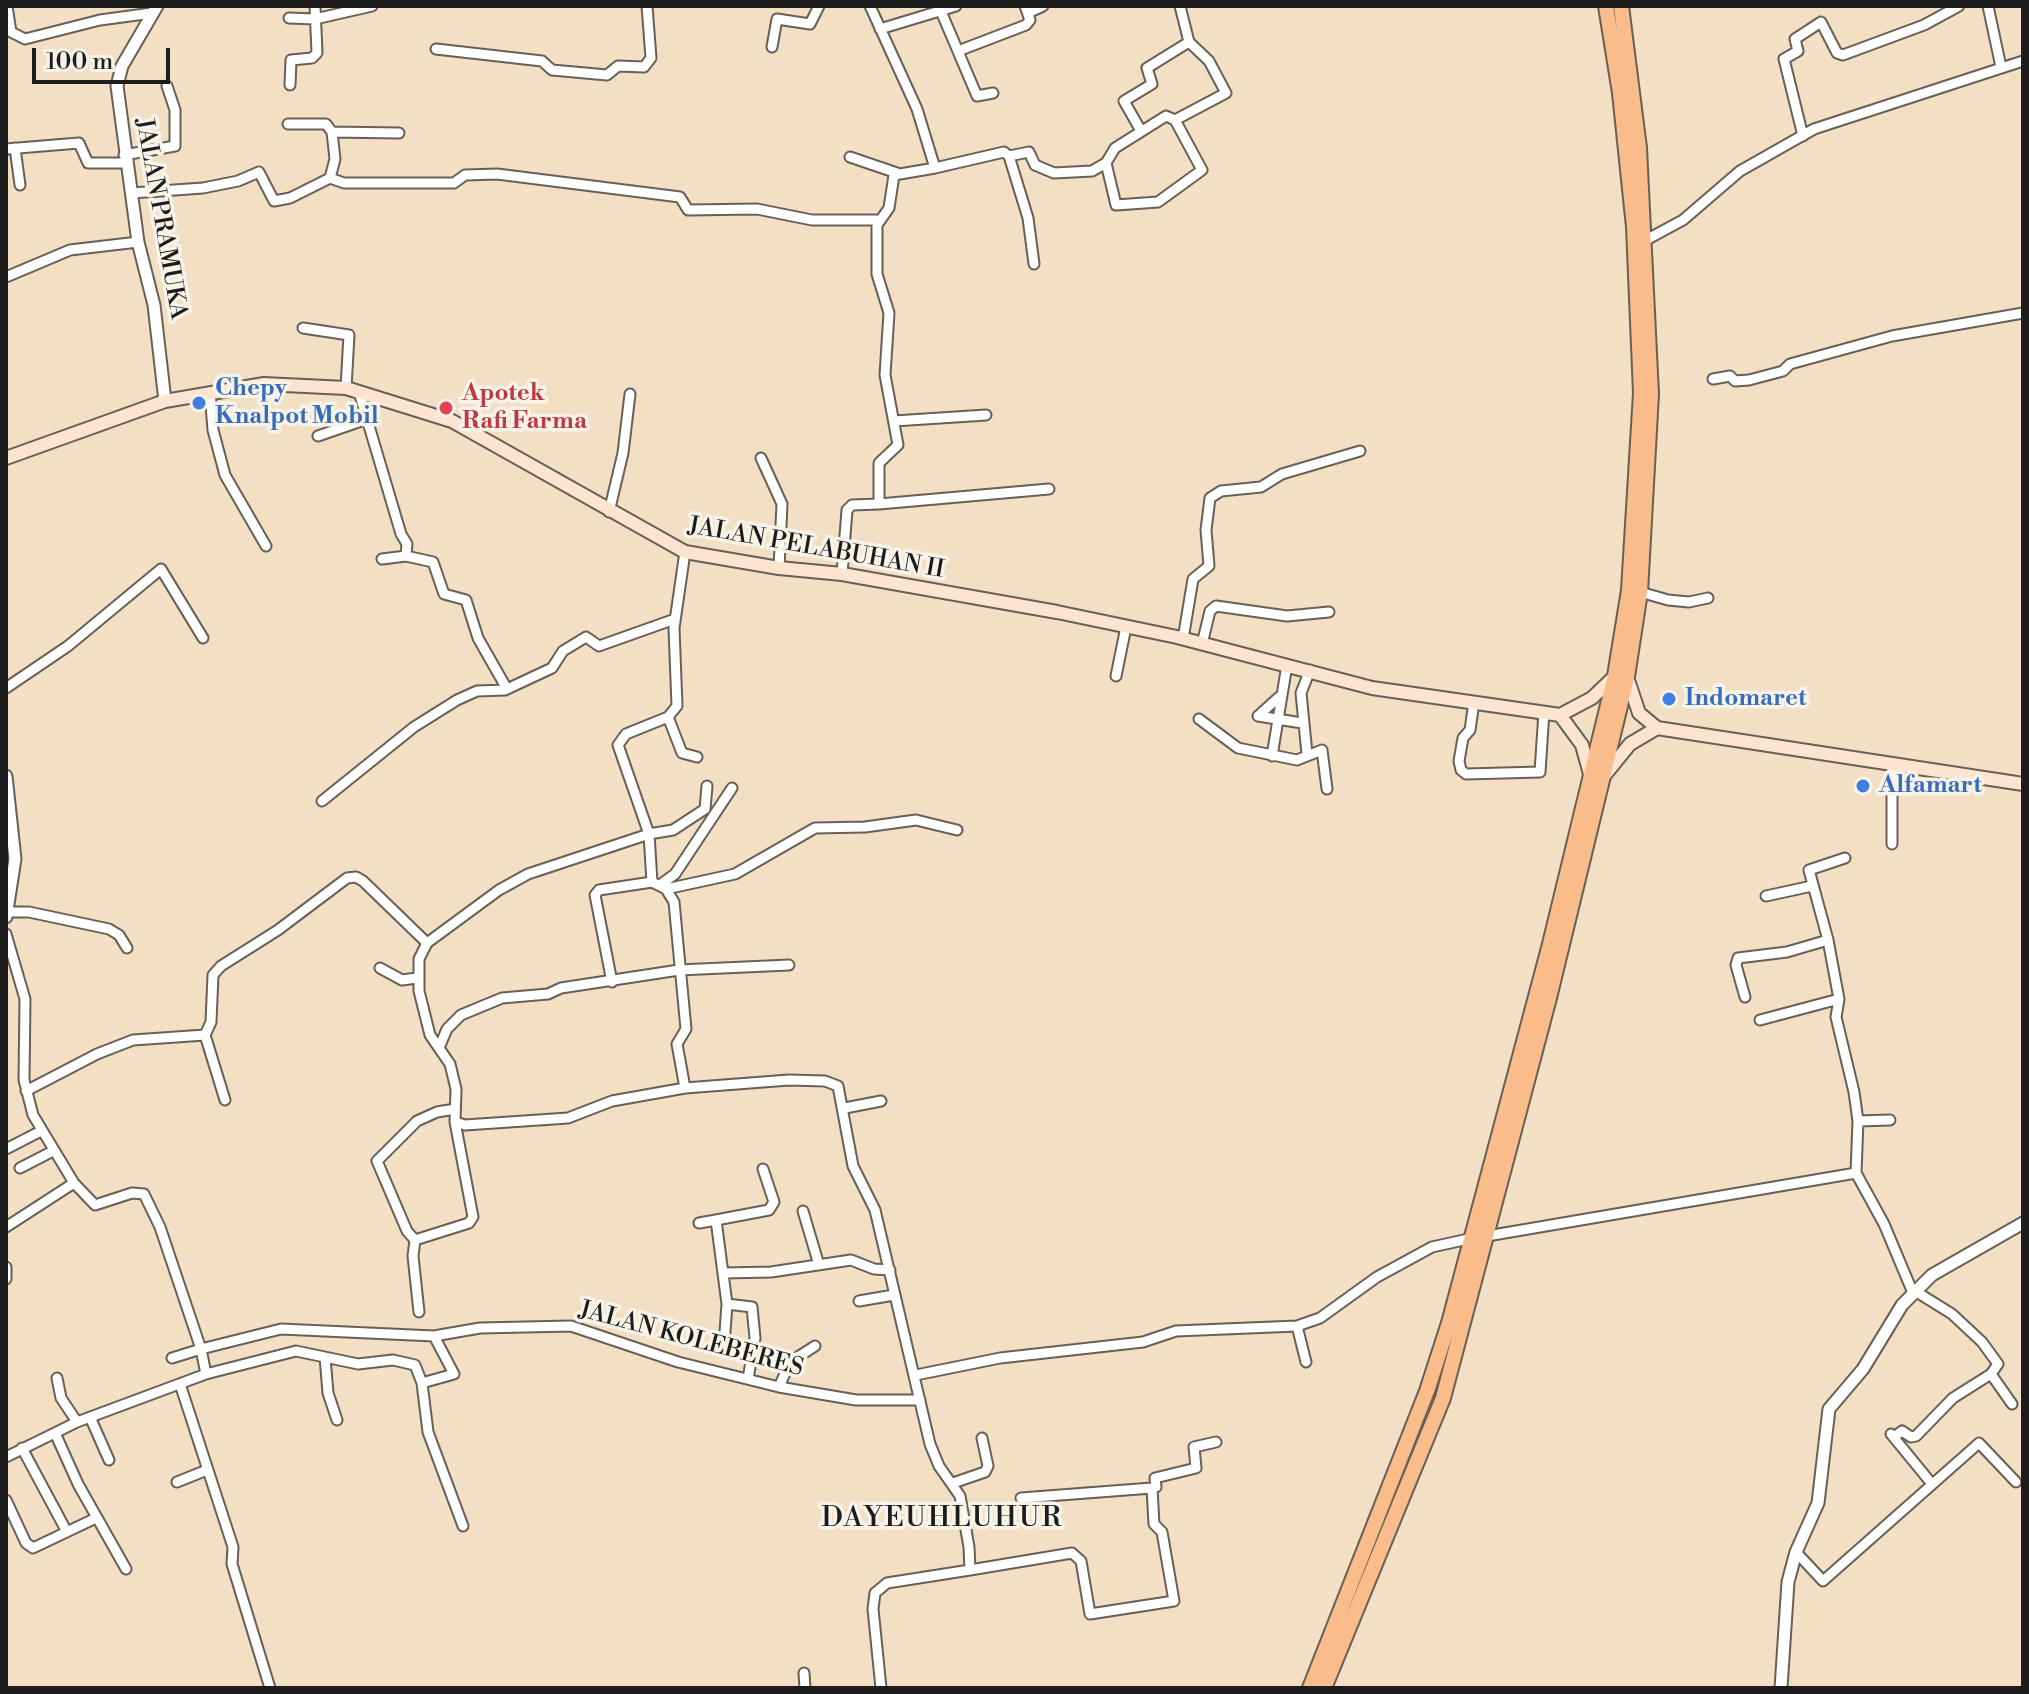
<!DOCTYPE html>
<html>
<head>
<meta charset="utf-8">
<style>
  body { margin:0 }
  #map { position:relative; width:2029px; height:1694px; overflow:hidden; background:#f2dfc4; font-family:"Libre Bodoni",serif }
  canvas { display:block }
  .frame { position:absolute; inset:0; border:8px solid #1c1c1c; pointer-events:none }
  .scale { position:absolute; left:32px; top:48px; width:138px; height:36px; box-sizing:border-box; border:4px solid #1c1c1c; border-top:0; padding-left:10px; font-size:24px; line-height:28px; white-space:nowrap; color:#1c1c1c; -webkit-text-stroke:6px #f7f3e8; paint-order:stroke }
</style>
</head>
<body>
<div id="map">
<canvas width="2029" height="1694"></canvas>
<div class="frame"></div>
<div class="scale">100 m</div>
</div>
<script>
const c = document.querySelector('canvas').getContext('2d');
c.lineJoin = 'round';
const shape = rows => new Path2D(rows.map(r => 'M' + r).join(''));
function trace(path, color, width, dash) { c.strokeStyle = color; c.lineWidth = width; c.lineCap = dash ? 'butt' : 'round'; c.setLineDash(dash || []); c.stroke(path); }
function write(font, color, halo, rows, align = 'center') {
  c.font = font + ' "Libre Bodoni",serif'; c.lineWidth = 7; c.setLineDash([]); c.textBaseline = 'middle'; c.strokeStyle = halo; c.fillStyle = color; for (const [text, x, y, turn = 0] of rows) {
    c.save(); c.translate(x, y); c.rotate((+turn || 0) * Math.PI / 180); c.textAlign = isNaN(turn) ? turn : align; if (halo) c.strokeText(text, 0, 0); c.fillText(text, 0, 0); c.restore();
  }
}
const minor = shape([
  [7,6,11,32,25,39,100,20,152,13],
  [1988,6,2001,67],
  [940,9,977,96,993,93],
  [1028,13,1043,6],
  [289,18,315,19,372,6],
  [880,29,956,6],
  [772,47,777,19,810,24,819,6],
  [436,49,542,61,552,70,607,75,618,66,644,67,651,58,647,6],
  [958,51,1026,25,1030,20,1025,6],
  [290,85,291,60,312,58,317,53,315,6],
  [1175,120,1226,93,1209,61,1189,42,1180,6],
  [1141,131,1124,101,1152,84,1147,68,1189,42],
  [332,132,399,133],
  [1803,136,1784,59,1798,51,1795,39,1821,22,1837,53,1843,55,1924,25,1959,6],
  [15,148,20,185],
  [6,149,79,143,88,163,126,163],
  [124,155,175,146,175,110,167,86],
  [1009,156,1028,218,1034,264],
  [850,157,897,173],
  [935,168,1004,152,1009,156,1029,152,1035,165,1054,173,1092,171,1106,163,1115,148,1166,116,1175,120,1202,170,1158,202,1116,205,1106,163],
  [330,178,344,183,454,183,465,175,497,174,680,197,688,210,757,209,812,220,879,220],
  [132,193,203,188,238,181,259,172,274,201,290,198,330,178,335,159,332,132,326,124,288,124],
  [1646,240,1683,220,1740,171,1814,129,2023,61],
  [6,277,70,250,138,242],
  [303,328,349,335,346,388],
  [1713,379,1730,376,1735,381,1749,380,1783,371,1790,364,1892,336,2023,313],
  [210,392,213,430,225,475,266,546],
  [359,392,401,534,407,544,406,556],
  [894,421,986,415],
  [318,436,367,419],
  [761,458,782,504,779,568],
  [879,504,1049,489],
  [609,512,623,453,630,394],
  [685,552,674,628,677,706,668,717,626,734,618,745,649,834,528,874,499,890,427,943,419,959,419,991,430,1035,450,1064,456,1089,455,1122,465,1125,568,1118,612,1101,685,1088,789,1080,825,1081,838,1086,853,1166,875,1210,930,1444,939,1466,960,1496,969,1547,970,1570,887,1583,875,1593,873,1609,881,1688],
  [382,559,406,556,433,562,444,594,466,600,478,638,507,689],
  [842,574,847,510,852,505,879,504,879,463,898,445,885,375,889,313,877,274,877,225,889,208,894,175,935,168,917,109,870,6],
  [1640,592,1668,600,1689,602,1708,598],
  [1183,639,1193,579,1209,566,1206,530,1210,498,1221,491,1261,487,1282,474,1360,451],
  [1202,644,1210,611,1216,606,1287,616,1329,612],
  [1116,676,1126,627],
  [6,688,68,646,161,569,203,638],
  [1474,702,1470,730,1463,738,1459,761,1461,770,1466,774,1540,772,1544,712],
  [1258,716,1302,723],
  [1258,716,1279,697],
  [668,717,682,753,697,757],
  [1199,719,1238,748,1297,760,1322,750,1327,789],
  [1307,754,1301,693,1310,670],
  [1272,756,1287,665],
  [1892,764,1892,844],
  [322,801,414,727,457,700,477,691,505,690,552,668,563,651,586,637,599,646,675,619],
  [1845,858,1809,870,1828,940,1839,999,1836,1017,1854,1092,1858,1121,1856,1173],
  [660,885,675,874,732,788],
  [666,889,735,874,815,828,865,827,916,820,957,830],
  [1766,896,1812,886],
  [9,912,29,912,109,929,119,935,127,948],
  [6,934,25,999,24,1080,33,1115,74,1183,95,1205,132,1193,144,1194,160,1227,201,1349,281,1329,434,1336,480,1328,571,1326,678,1362,779,1387,856,1400,920,1400],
  [380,968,402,980,417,978],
  [612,982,595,895,599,890,652,882],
  [1745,997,1736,965,1738,958,1787,952,1828,940],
  [1760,1020,1839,999],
  [439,1048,447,1029,461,1015,502,998,548,994,561,988,679,970,789,965],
  [685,1088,677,1044,686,1029,674,902,666,889,652,882,649,834,673,830,705,809,707,786],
  [26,1091,97,1054,133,1040,205,1035],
  [225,1100,205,1035,211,1022,213,975,221,966,278,930,347,878,356,877,363,881,427,943],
  [845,1108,881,1101],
  [1858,1121,1890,1120],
  [6,1149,41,1131],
  [20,1168,53,1151],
  [803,1211,819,1265],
  [716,1220,769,1210,774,1202,763,1169],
  [699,1223,716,1220,727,1304,752,1307,755,1338,748,1379],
  [6,1227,74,1183],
  [1487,1236,1856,1173,1884,1224,1913,1293],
  [415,1240,407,1231,377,1161,417,1121,437,1112,455,1109],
  [6,1267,6,1279],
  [723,1273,771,1272,851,1260,874,1269,890,1270],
  [1915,1291,1952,1314,1982,1342,1998,1364,1991,1374,2012,1404],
  [859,1301,894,1295],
  [419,1312,413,1256,415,1240,469,1223,473,1217,455,1122],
  [1297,1326,1306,1362],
  [724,1346,727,1304],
  [325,1357,328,1393,337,1420],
  [206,1374,296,1351,358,1364,393,1360,415,1365,422,1383,428,1432,463,1526],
  [916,1375,1000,1358,1143,1342,1176,1331,1297,1326,1320,1318,1377,1277,1432,1247,1473,1238],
  [57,1378,61,1398,77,1422],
  [422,1383,454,1374,434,1336],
  [180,1384,233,1547,232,1564,270,1688],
  [779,1387,790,1362,815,1346],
  [90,1417,109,1460],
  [55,1433,78,1484,126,1569],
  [1891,1434,1932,1484],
  [1894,1437,1902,1431,1911,1437,1916,1436,1953,1398,1991,1374],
  [22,1448,67,1532],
  [6,1457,77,1422,206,1374,201,1349,172,1358],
  [177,1482,207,1470],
  [953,1483,985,1472,988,1466,982,1438],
  [1021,1498,1152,1488,1156,1487,1155,1478,1196,1468,1194,1447,1216,1442],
  [6,1500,26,1543,33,1548,96,1518],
  [1796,1552,1823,1581,1979,1443,2016,1482],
  [970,1570,1072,1553,1081,1561,1090,1614,1174,1601,1162,1532,1154,1524,1152,1488],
  [804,1673,805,1688]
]);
const tertiary = shape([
  [157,6,122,66,117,86,138,242,154,305,165,401],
  [6,776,15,859,6,917],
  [1781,1688,1788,1582,1796,1552,1818,1503,1829,1409,1863,1369,1902,1305,1932,1275,2023,1223]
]);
const secondary = shape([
  [6,458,165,401,264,384,346,388,452,421,685,552,779,568,842,574,1057,612,1177,637,1372,688,1560,715],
  [1627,677,1639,713,1657,728,2023,784],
  [1560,715,1582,745,1590,774],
  [1560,715,1592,698,1615,676],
  [1604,776,1630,744,1657,728]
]);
const primary = shape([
  [1310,1688,1427,1391,1449,1323,1550,944,1615,676,1629,590,1641,393,1634,227,1620,93,1606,6],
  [1324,1688,1443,1398,1549,998,1627,677,1640,592,1651,394,1639,148,1621,6]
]);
trace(minor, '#676057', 13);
trace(tertiary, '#676057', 15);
trace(secondary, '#676057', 16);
trace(primary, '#676057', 18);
trace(minor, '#fff', 9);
trace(tertiary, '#fff', 11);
trace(secondary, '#fde4d0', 12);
trace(primary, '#f9bc8a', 14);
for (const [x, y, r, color] of [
  [199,403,8,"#3f7fe0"],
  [446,408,8,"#e0444e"],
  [1669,699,8,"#3f7fe0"],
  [1863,786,8,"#3f7fe0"]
]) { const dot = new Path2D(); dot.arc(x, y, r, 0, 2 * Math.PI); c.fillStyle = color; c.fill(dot); trace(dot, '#f7f3e8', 3); }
write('24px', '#1c1c1c', '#f7f3e8', [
  ["JALAN PRAMUKA",160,219,80],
  ["JALAN PELABUHAN II",816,549,10],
  ["JALAN KOLEBERES",691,1340,15]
]);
write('bold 24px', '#366cbe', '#f7f3e8', [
  ["Chepy",215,389],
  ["Knalpot Mobil",215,417],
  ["Indomaret",1685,699],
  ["Alfamart",1879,786]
], 'left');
write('bold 24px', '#be3a42', '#f7f3e8', [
  ["Apotek",462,394],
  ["Rafi Farma",462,422]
], 'left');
c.letterSpacing = '2px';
write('28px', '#1c1c1c', '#f7f3e8', [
  ["DAYEUHLUHUR",942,1519]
]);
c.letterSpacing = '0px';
</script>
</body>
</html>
